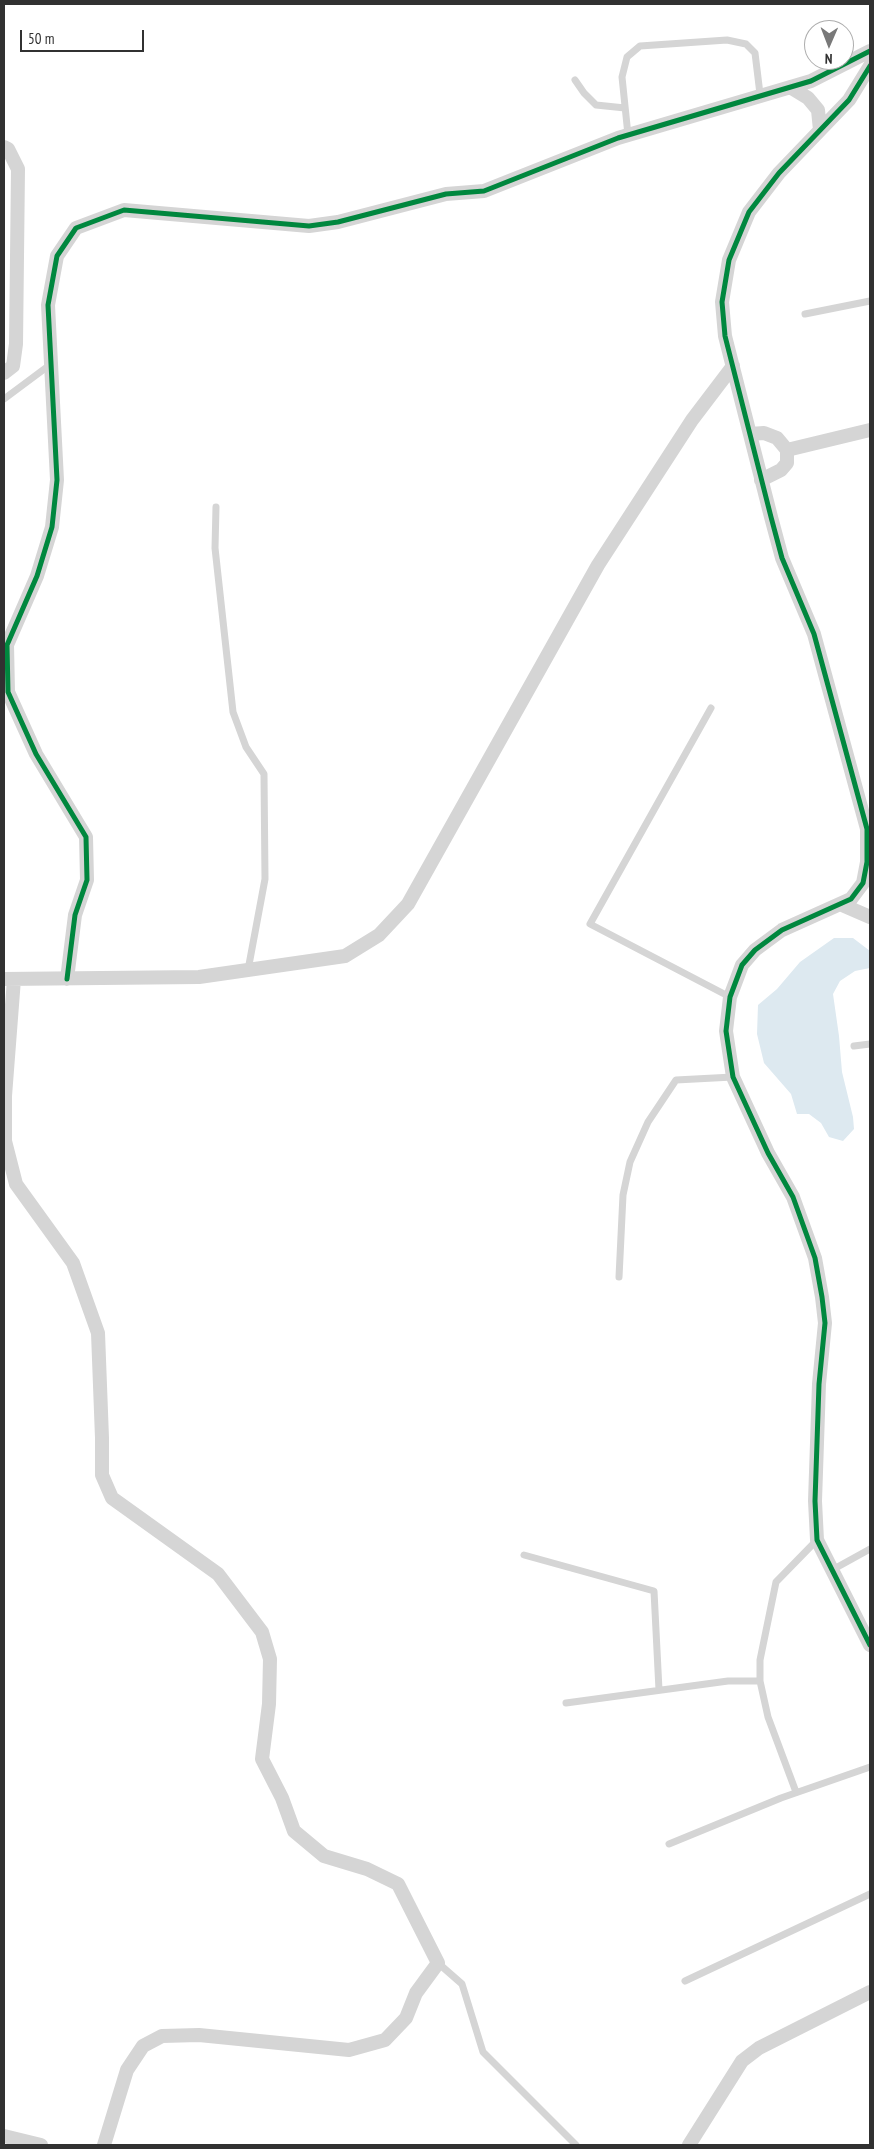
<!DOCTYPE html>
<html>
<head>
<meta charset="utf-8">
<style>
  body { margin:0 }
  #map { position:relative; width:874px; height:2149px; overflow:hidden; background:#fff; font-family:"PT Sans Narrow",sans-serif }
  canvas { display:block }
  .frame { position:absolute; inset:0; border:5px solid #313131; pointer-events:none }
  .north { position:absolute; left:804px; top:20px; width:50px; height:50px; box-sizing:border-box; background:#fff; border:1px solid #adadad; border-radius:50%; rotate:181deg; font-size:14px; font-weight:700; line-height:20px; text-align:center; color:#313131 }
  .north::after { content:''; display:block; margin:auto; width:18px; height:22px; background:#797979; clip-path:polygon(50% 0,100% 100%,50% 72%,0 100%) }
  .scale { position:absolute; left:20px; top:30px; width:124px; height:22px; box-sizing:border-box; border:2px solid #313131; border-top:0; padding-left:6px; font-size:15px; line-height:18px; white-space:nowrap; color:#313131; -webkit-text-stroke:4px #fff; paint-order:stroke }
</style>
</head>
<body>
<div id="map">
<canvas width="874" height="2149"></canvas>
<div class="frame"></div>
<div class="north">N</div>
<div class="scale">50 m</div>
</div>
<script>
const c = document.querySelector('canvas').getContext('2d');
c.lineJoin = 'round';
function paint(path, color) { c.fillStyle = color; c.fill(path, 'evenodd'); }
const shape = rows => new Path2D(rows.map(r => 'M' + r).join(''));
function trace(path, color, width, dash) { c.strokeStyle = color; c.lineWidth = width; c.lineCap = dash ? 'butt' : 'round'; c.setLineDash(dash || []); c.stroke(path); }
paint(shape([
  [834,938,853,938,870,951,870,968,855,971,840,981,833,994,839,1036,842,1072,853,1117,854,1129,843,1141,829,1137,821,1123,809,1114,797,1114,791,1094,764,1063,757,1034,758,1005,777,989,800,962]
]), '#dde9f0');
trace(shape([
  [575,80,584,93,596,105,625,108],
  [628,135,622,77,627,57,640,46,727,40,746,44,755,53,760,94],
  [805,314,870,301],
  [4,399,51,364],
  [216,507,215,548,233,712,246,747,264,774,265,879,248,970],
  [711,708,590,924,730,997],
  [854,1046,870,1044],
  [619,1277,623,1195,630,1162,648,1122,676,1080,733,1077],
  [524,1555,654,1591,659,1690],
  [832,1570,870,1549],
  [566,1703,728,1681,760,1681],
  [796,1792,768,1717,760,1681,760,1660,776,1582,817,1540],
  [669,1844,781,1798,870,1767],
  [438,1963,462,1984,483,2052,576,2145],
  [685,1981,870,1894]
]), '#d5d5d5', 7);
trace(shape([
  [870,66,849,100,779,173,749,212,729,260,722,302,725,336,771,517,782,558,814,634,867,829,867,862,863,883,851,899,782,930,755,950,742,965,730,997,726,1031,733,1077,768,1153,793,1197,815,1258,822,1297,825,1323,819,1384,815,1501,817,1540,870,1645],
  [790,87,808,98,818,110,820,130],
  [4,147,8,149,18,169,16,344,13,366,4,373],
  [750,434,764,433,777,438,787,450],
  [761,480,781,470,787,463,787,450,870,430],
  [840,904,870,917],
  [4,979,199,977,345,956,379,935,408,904,598,565,692,420,733,366],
  [14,979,5,1096,5,1141,16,1184,73,1263,98,1333,102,1438,102,1475,112,1498,218,1574,262,1632,270,1659,269,1704,262,1759,282,1798,294,1831,324,1856,367,1869,398,1884,438,1963,416,1993,406,2018,385,2040,349,2050,199,2035,162,2036,143,2046,127,2070,104,2145],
  [67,979,75,915,87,880,86,837,36,754,8,692,7,645,37,576,52,527,57,480,48,305,57,256,76,228,124,210,309,226,338,222,446,194,484,191,618,138,811,81,870,51],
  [4,2136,41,2145],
  [689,2145,742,2061,759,2048,870,1992]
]), '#d5d5d5', 14);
trace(shape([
  [870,66,849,100,779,173,749,212,729,260,722,302,725,336,771,517,782,558,814,634,867,829,867,862,863,883,851,899,782,930,755,950,742,965,730,997,726,1031,733,1077,768,1153,793,1197,815,1258,822,1297,825,1323,819,1384,815,1501,817,1540,870,1645],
  [67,979,75,915,87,880,86,837,36,754,8,692,7,645,37,576,52,527,57,480,48,305,57,256,76,228,124,210,309,226,338,222,446,194,484,191,618,138,811,81,870,51]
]), '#00873e', 5);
</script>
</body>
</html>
